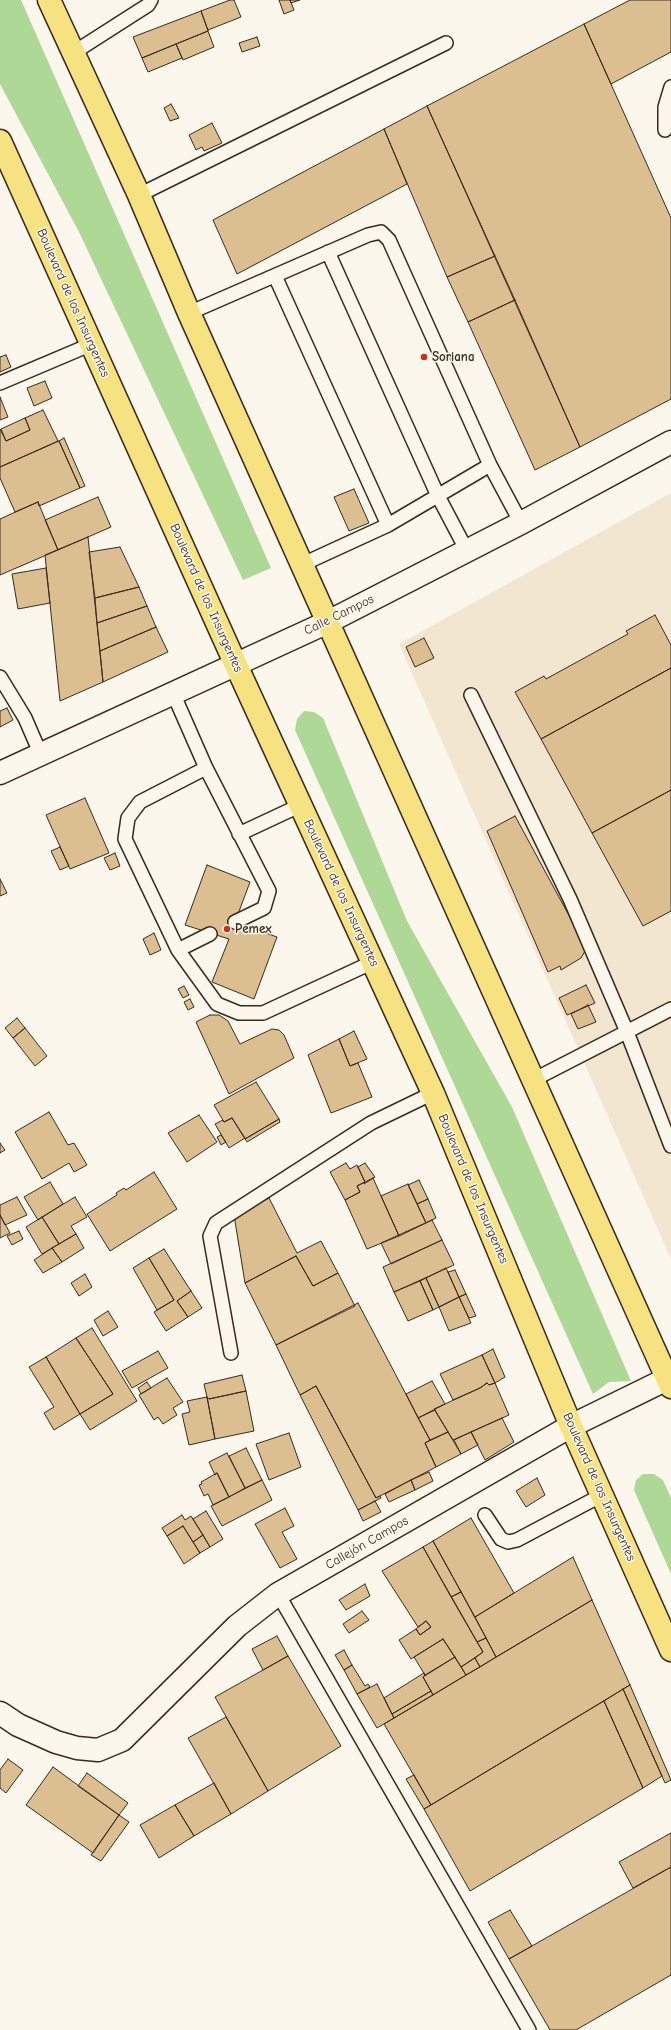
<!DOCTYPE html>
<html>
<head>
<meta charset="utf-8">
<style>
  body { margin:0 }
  canvas { display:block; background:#fbf7ec }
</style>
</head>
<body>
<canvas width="671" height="2030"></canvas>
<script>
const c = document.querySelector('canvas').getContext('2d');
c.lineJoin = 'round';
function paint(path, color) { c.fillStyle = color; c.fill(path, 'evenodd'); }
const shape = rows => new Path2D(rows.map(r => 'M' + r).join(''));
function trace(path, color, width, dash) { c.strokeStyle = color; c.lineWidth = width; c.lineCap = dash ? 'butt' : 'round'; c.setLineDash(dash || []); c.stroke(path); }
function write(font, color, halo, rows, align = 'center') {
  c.font = font + ' "Comic Neue",sans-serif'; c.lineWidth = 3; c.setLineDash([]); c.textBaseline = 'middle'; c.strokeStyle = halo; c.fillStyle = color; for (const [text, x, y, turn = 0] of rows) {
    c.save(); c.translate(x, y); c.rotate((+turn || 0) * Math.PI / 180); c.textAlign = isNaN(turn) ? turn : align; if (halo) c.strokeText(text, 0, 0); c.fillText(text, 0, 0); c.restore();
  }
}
paint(shape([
  [671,493,671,1259,399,644]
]), '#f2e6d0');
paint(shape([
  [0,0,21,0,271,568,243,580,79,232,0,84],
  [304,711,314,712,323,718,407,921,512,1107,631,1381,609,1382,593,1394,295,730,297,719],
  [643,1474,654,1474,663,1480,671,1498,671,1574,634,1490,636,1480]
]), '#aed896');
const building = shape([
  [230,0,234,0,241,17,208,30,201,11,230,0],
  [279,0,290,0,294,10,284,14,279,0],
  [290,0,300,0,291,3,290,0],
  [630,0,671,0,671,52,611,84,584,24,630,0],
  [201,11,208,31,142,58,133,37,201,11],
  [584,24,671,218,671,399,580,447,427,106,584,24],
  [208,31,214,47,183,60,176,44,208,31],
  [257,37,260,46,242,52,239,43,257,37],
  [176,44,182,58,148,72,142,58,176,44],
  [171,104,179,118,170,121,164,108,171,104],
  [427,106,495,256,447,277,384,129,427,106],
  [212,123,222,143,204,151,202,147,196,150,189,135,212,123],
  [384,129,407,184,237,274,213,220,384,129],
  [495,256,515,300,468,322,447,277,495,256],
  [515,300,580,447,535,470,468,322,515,300],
  [6,355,11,367,0,372,0,357,6,355],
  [45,381,52,398,34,406,27,388,45,381],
  [0,397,8,417,0,420,0,397],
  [43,410,58,441,0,467,0,429,6,441,30,430,25,418,43,410],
  [25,418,30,430,6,441,1,429,25,418],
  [64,438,85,486,80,488,59,441,64,438],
  [59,441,80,488,39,506,38,502,15,512,0,478,0,467,59,441],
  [354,489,369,523,349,531,334,497,354,489],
  [98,497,111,527,58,550,45,520,98,497],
  [38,502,58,550,0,575,0,519,38,502],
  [88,537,103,682,60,701,45,555,88,537],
  [120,547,139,587,95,598,89,552,120,547],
  [46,568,50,603,18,609,12,574,46,568],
  [139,587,147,606,97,623,95,598,139,587],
  [147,606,156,627,100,651,97,623,147,606],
  [655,615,671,645,671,668,541,739,515,692,544,676,546,679,628,634,626,631,655,615],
  [156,627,168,652,103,682,100,651,156,627],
  [424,638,434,658,415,667,406,647,424,638],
  [671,668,671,790,592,833,541,739,671,668],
  [7,708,13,720,0,727,0,711,7,708],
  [671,790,671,911,643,926,592,833,671,790],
  [85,798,109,853,70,869,46,815,85,798],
  [515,816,585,945,585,951,581,958,561,970,560,966,548,972,487,831,515,816],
  [60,847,69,866,60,870,51,851,60,847],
  [115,853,120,866,110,870,104,858,115,853],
  [207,865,250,882,235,922,277,937,254,999,212,982,229,939,185,925,207,865],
  [0,879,7,893,0,896,0,879],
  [154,933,161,950,150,955,143,939,154,933],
  [586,985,595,1003,567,1015,559,998,586,985],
  [184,986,189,995,183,998,178,989,184,986],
  [190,999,194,1007,188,1010,184,1002,190,999],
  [588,1005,596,1022,578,1029,571,1014,588,1005],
  [210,1015,219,1015,228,1021,240,1044,272,1029,279,1030,284,1035,294,1058,229,1094,196,1022,210,1015],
  [17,1018,25,1028,13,1038,5,1028,17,1018],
  [25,1028,47,1056,35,1066,13,1038,25,1028],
  [354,1031,367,1059,350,1066,339,1039,354,1031],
  [339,1039,350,1066,358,1063,372,1097,331,1113,308,1055,339,1039],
  [256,1082,279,1119,245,1139,232,1118,224,1122,214,1105,256,1082],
  [49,1112,68,1145,74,1143,87,1165,74,1172,69,1163,42,1179,15,1132,49,1112],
  [199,1115,217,1142,187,1162,168,1133,199,1115],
  [232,1118,245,1138,229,1148,215,1124,223,1120,224,1122,232,1118],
  [279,1119,280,1122,247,1142,245,1139,279,1119],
  [221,1135,226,1142,221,1145,217,1137,221,1135],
  [0,1143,5,1150,0,1153,0,1143],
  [346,1163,350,1169,357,1165,365,1182,357,1186,360,1192,345,1200,330,1172,346,1163],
  [365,1163,375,1177,364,1184,365,1182,358,1167,365,1163],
  [154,1172,177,1209,110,1251,87,1214,117,1195,116,1193,124,1188,126,1190,154,1172],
  [373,1178,399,1236,367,1249,345,1200,360,1192,357,1186,373,1178],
  [419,1180,428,1199,417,1204,408,1185,419,1180],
  [50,1182,63,1204,38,1220,24,1197,50,1182],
  [408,1184,426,1223,399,1236,381,1196,408,1184],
  [17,1197,27,1215,5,1225,0,1215,0,1205,17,1197],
  [75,1197,87,1217,71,1226,76,1234,59,1244,42,1217,75,1197],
  [269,1198,297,1253,321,1241,338,1273,313,1286,296,1256,245,1283,234,1215,269,1198],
  [428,1199,436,1218,426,1223,417,1204,428,1199],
  [0,1215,10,1233,0,1238,0,1215],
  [42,1217,59,1244,42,1254,26,1227,42,1217],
  [432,1220,442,1240,391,1264,381,1243,432,1220],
  [19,1231,23,1239,12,1245,7,1236,19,1231],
  [76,1234,84,1248,62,1262,52,1248,76,1234],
  [442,1240,454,1265,394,1292,383,1267,442,1240],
  [52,1248,62,1262,43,1273,34,1260,52,1248],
  [164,1249,191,1291,177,1301,188,1317,166,1331,154,1312,174,1300,149,1258,164,1249],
  [296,1256,313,1286,338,1273,355,1306,276,1345,245,1283,296,1256],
  [149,1258,174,1300,157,1310,133,1268,149,1258],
  [446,1268,459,1297,439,1307,426,1278,446,1268],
  [455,1270,466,1294,459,1297,448,1272,455,1270],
  [85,1274,92,1287,79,1296,71,1283,85,1274],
  [426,1278,439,1307,433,1310,420,1281,426,1278],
  [420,1281,433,1310,408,1321,394,1292,420,1281],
  [191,1291,202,1308,188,1317,177,1301,191,1291],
  [466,1294,476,1316,469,1318,459,1297,466,1294],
  [459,1297,471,1323,449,1331,439,1307,459,1297],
  [358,1303,430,1440,425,1443,436,1467,376,1498,316,1386,300,1395,276,1345,358,1303],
  [108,1311,118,1327,103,1336,94,1320,108,1311],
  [92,1328,137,1401,90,1430,80,1414,113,1394,76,1338,92,1328],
  [76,1338,113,1394,80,1414,46,1357,76,1338],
  [493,1349,505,1377,495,1383,482,1355,493,1349],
  [158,1351,168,1368,132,1388,122,1371,158,1351],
  [482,1355,495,1383,489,1385,487,1383,480,1388,453,1400,440,1374,482,1355],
  [46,1357,80,1414,54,1430,44,1413,54,1407,29,1367,46,1357],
  [242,1375,246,1391,209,1399,207,1397,204,1384,242,1375],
  [167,1378,183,1402,173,1408,177,1415,163,1424,158,1417,154,1420,139,1395,167,1378],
  [432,1381,445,1404,418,1418,406,1394,432,1381],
  [147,1382,151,1388,141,1394,138,1388,147,1382],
  [487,1383,489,1385,495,1383,509,1415,453,1440,434,1409,480,1388,487,1383],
  [316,1386,376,1498,380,1496,381,1498,358,1510,300,1395,316,1386],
  [246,1391,254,1431,215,1439,207,1397,209,1399,246,1391],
  [207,1397,215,1439,189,1445,182,1414,190,1412,187,1401,207,1397],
  [435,1410,448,1432,430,1440,418,1418,435,1410],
  [502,1418,514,1442,485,1460,471,1432,502,1418],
  [448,1432,461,1454,436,1467,425,1443,448,1432],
  [471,1432,478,1445,461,1454,454,1440,471,1432],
  [289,1433,301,1467,269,1480,256,1444,289,1433],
  [246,1448,262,1480,245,1488,229,1456,246,1448],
  [227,1453,245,1488,229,1497,217,1473,215,1475,209,1462,227,1453],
  [429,1472,433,1481,415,1490,411,1480,429,1472],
  [217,1473,229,1497,213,1505,208,1494,204,1496,199,1485,202,1484,201,1482,217,1473],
  [537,1478,545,1495,526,1507,516,1491,537,1478],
  [262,1480,272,1500,222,1526,211,1506,262,1480],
  [411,1480,415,1490,389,1502,385,1494,411,1480],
  [375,1501,381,1512,363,1521,358,1510,375,1501],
  [285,1508,294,1526,282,1532,297,1559,280,1568,255,1524,285,1508],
  [206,1511,223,1539,210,1547,193,1519,206,1511],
  [182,1515,185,1520,191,1516,203,1535,193,1542,183,1526,167,1536,162,1528,182,1515],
  [471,1518,514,1593,475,1617,433,1541,471,1518],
  [183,1526,200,1553,184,1564,167,1536,183,1526],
  [203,1535,210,1547,200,1553,193,1542,203,1535],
  [433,1541,461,1592,451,1597,423,1547,433,1541],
  [423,1547,483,1652,461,1667,443,1639,411,1659,399,1640,416,1629,420,1635,431,1627,426,1621,418,1627,382,1571,423,1547],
  [573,1557,592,1600,496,1657,475,1617,573,1557],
  [365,1584,370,1596,346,1610,339,1600,365,1584],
  [461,1592,486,1638,477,1642,451,1597,461,1592],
  [592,1600,630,1685,431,1805,384,1724,592,1600],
  [362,1611,369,1620,349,1633,343,1624,362,1611],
  [426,1621,431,1627,420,1635,416,1629,426,1621],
  [277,1636,288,1656,263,1670,252,1649,277,1636],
  [486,1638,496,1657,480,1667,475,1658,483,1652,477,1642,486,1638],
  [443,1639,455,1657,425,1675,414,1657,443,1639],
  [344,1650,352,1665,344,1670,335,1655,344,1650],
  [288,1656,341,1746,268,1791,215,1697,288,1656],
  [455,1657,466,1675,433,1695,423,1677,455,1657],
  [475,1658,480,1667,466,1675,461,1667,475,1658],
  [352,1665,365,1686,368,1684,370,1687,357,1694,344,1670,352,1665],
  [424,1673,425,1675,423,1677,431,1691,392,1714,384,1698,424,1673],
  [377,1684,394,1718,377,1728,357,1694,377,1684],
  [630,1685,671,1780,665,1783,623,1689,630,1685],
  [623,1689,662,1776,643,1788,604,1701,623,1689],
  [431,1691,433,1695,394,1718,392,1714,431,1691],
  [604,1701,643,1788,470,1891,424,1809,604,1701],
  [226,1717,268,1791,231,1814,188,1738,226,1717],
  [8,1759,23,1770,6,1793,0,1788,0,1770,8,1759],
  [53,1767,119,1815,93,1853,26,1805,53,1767],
  [87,1773,128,1803,119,1815,78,1786,87,1773],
  [414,1775,431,1805,424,1809,406,1779,414,1775],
  [214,1783,231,1814,194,1836,175,1805,214,1783],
  [175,1805,194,1836,159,1858,140,1825,175,1805],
  [119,1815,129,1822,101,1861,91,1855,119,1815],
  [671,1833,671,1867,633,1888,619,1862,671,1833],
  [671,1867,671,1975,576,2030,550,2030,509,1959,671,1867],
  [510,1910,532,1946,509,1959,488,1922,510,1910]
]);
paint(building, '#dcbf90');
trace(building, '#3b2a1e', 1);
const lane = shape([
  [73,53,148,5,151,0],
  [665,130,665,107,671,87],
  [139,195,446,43],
  [328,252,438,496,467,551],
  [275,276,388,525],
  [189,313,368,235,381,232,389,240,490,465,521,523],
  [0,383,92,344],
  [303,564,388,525,490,465],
  [0,677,25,718,41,755],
  [173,693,206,768,269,891,264,908,235,922],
  [471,695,570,899,627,1032,671,1146],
  [206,768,140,802,128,818,125,839,178,950,210,934],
  [239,834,301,805],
  [178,950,217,1004,239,1013,263,1013,373,962],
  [533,1080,671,1009],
  [231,1353,210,1236,216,1223,371,1123,433,1093],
  [485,1515,501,1539,508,1542,517,1540,602,1495],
  [278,1594,529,2030]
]);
const street = shape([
  [0,1713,18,1725,56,1742,77,1748,98,1750,122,1740,237,1626,278,1594,571,1426,667,1379]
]);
const secondary = shape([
  [0,773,328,622,521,523,671,442]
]);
const primary = shape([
  [49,0,139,195,189,313,671,1387],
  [0,141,236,665,433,1093,571,1426,671,1650]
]);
trace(lane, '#3b2a1e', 16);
trace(street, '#3b2a1e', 25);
trace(secondary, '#3b2a1e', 25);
trace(primary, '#3b2a1e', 25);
trace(lane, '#fbf7ec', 13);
trace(street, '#fbf7ec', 22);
trace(secondary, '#fbf7ec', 22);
trace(primary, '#f6e281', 22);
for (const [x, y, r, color] of [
  [424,357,4,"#c8321e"],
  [227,929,4,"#c8321e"]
]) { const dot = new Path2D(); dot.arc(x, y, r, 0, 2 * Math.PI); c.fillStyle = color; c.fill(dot); trace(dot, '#fbf7ec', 1.5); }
write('13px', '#3b2a1e', '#fbf7ec', [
  ["Boulevard de los Insurgentes",73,303,66],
  ["Boulevard de los Insurgentes",206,598,66],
  ["Calle Campos",339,615,-26],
  ["Boulevard de los Insurgentes",341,893,65],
  ["Boulevard de los Insurgentes",473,1189,67],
  ["Boulevard de los Insurgentes",599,1487,66],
  ["Callejón Campos",367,1543,-30]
]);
write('bold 13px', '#3b2a1e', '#fbf7ec', [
  ["Soriana",432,357],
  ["Pemex",235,929]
], 'left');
</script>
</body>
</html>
